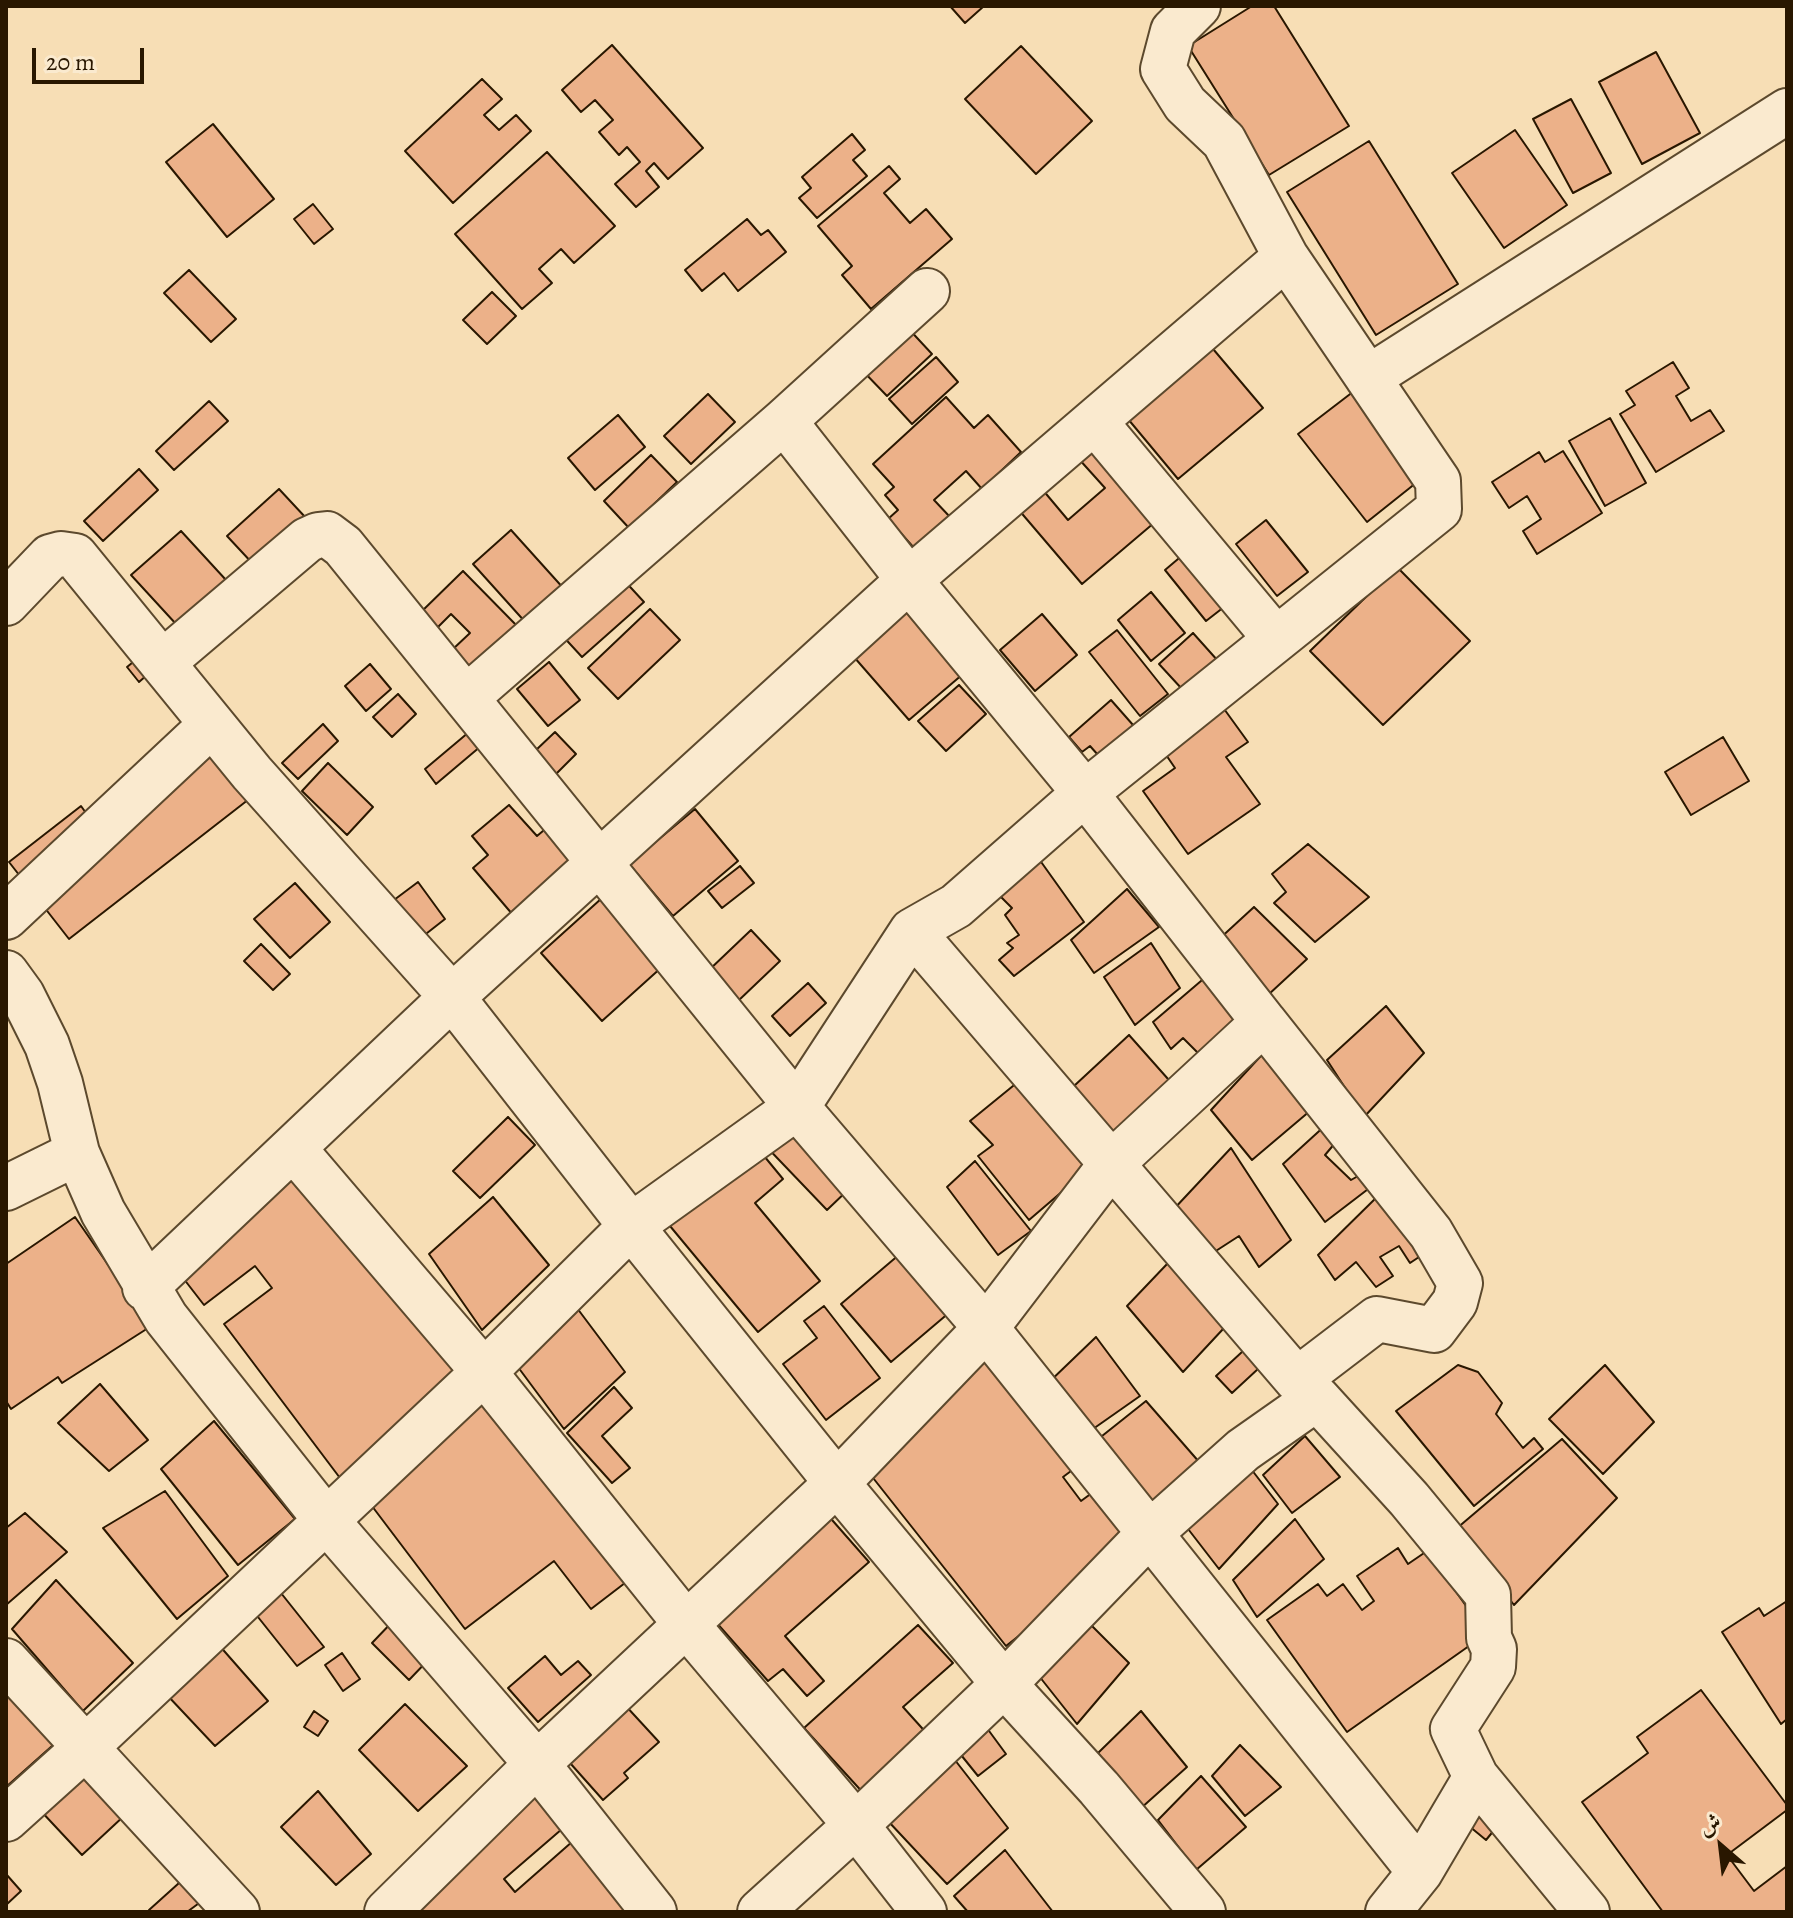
<!DOCTYPE html>
<html>
<head>
<meta charset="utf-8">
<style>
  body { margin:0 }
  #map { position:relative; width:1793px; height:1918px; overflow:hidden; background:#f7deb5; font-family:Alegreya,Amiri,serif }
  canvas { display:block }
  .frame { position:absolute; inset:0; border:8px solid #291700; pointer-events:none }
  .north { position:absolute; left:1681px; top:1806px; width:80px; height:80px; -webkit-text-stroke:6px #faeacf; paint-order:stroke; rotate:332deg; font-size:22px; font-weight:700; line-height:32px; text-align:center; color:#291700 }
  .north::after { content:''; display:block; margin:auto; width:28px; height:36px; background:#291700; clip-path:polygon(50% 0,100% 100%,50% 72%,0 100%) }
  .scale { position:absolute; left:32px; top:48px; width:112px; height:36px; box-sizing:border-box; border:4px solid #291700; border-top:0; padding-left:10px; font-size:24px; line-height:28px; white-space:nowrap; color:#291700; -webkit-text-stroke:6px #faeacf; paint-order:stroke }
</style>
</head>
<body>
<div id="map">
<canvas width="1793" height="1918"></canvas>
<div class="frame"></div>
<div class="north">ش</div>
<div class="scale">20 m</div>
</div>
<script>
const c = document.querySelector('canvas').getContext('2d');
c.lineJoin = 'round';
function paint(path, color) { c.fillStyle = color; c.fill(path, 'evenodd'); }
const shape = rows => new Path2D(rows.map(r => 'M' + r).join(''));
function trace(path, color, width, dash) { c.strokeStyle = color; c.lineWidth = width; c.lineCap = dash ? 'butt' : 'round'; c.setLineDash(dash || []); c.stroke(path); }
const building = shape([
  [950,6,984,6,965,23,950,6],
  [1252,6,1274,6,1349,126,1269,175,1188,46,1252,6],
  [612,45,703,148,668,179,654,163,646,171,659,187,636,207,615,184,640,162,627,147,619,155,599,132,613,120,595,100,581,112,562,90,612,45],
  [1021,46,1092,121,1036,174,965,99,1021,46],
  [1656,52,1700,133,1642,164,1599,82,1656,52],
  [482,79,502,99,484,115,499,130,516,115,531,131,453,203,405,151,482,79],
  [1571,99,1611,173,1573,193,1533,119,1571,99],
  [213,124,274,199,227,237,166,162,213,124],
  [1515,130,1567,205,1504,248,1452,173,1515,130],
  [852,134,865,150,853,160,867,176,817,218,799,198,811,188,802,177,852,134],
  [1369,141,1458,284,1376,335,1287,192,1369,141],
  [547,152,615,226,574,263,561,249,539,269,552,283,522,309,455,234,547,152],
  [889,166,900,179,884,193,910,223,926,209,952,239,871,309,842,275,852,266,818,226,889,166],
  [313,204,333,229,314,244,294,219,313,204],
  [747,219,761,235,768,230,786,252,738,291,724,273,702,291,685,270,747,219],
  [189,270,236,319,211,342,164,293,189,270],
  [492,292,516,316,487,344,463,320,492,292],
  [906,326,932,354,887,396,860,368,906,326],
  [1208,343,1263,408,1178,479,1123,413,1208,343],
  [936,357,958,382,912,424,889,399,936,357],
  [1673,362,1689,388,1676,396,1691,421,1710,410,1724,431,1656,472,1620,414,1635,405,1626,391,1673,362],
  [1358,388,1426,475,1367,522,1298,434,1358,388],
  [708,394,735,422,691,464,664,436,708,394],
  [946,397,974,428,988,415,1021,452,982,489,966,471,934,500,950,517,915,549,888,519,898,510,885,495,894,487,873,464,946,397],
  [209,401,228,421,174,470,156,451,209,401],
  [618,415,645,447,595,490,568,458,618,415],
  [1610,418,1646,483,1605,506,1569,441,1610,418],
  [1097,442,1161,517,1082,584,1018,509,1042,489,1068,520,1105,488,1078,458,1097,442],
  [1563,451,1602,513,1537,554,1523,531,1541,519,1527,496,1509,508,1492,482,1539,452,1545,462,1563,451],
  [651,455,677,482,629,528,604,501,651,455],
  [139,469,158,490,103,541,84,521,139,469],
  [279,489,306,518,254,565,227,536,279,489],
  [1266,520,1308,572,1277,596,1236,544,1266,520],
  [511,530,565,590,527,624,473,564,511,530],
  [181,531,226,580,176,624,131,575,181,531],
  [1191,548,1233,600,1206,621,1165,570,1191,548],
  [1397,567,1470,641,1383,725,1310,651,1397,567],
  [463,571,521,630,476,674,452,650,470,633,451,614,434,631,418,615,463,571],
  [621,577,644,602,582,657,559,632,621,577],
  [1151,592,1185,633,1151,661,1118,620,1151,592],
  [650,609,680,640,618,699,588,668,650,609],
  [908,610,963,674,909,720,854,657,908,610],
  [1042,614,1077,655,1035,691,1000,650,1042,614],
  [1117,630,1168,694,1140,716,1089,652,1117,630],
  [1193,633,1227,671,1193,701,1159,664,1193,633],
  [143,654,155,668,139,682,127,667,143,654],
  [549,662,580,700,548,726,517,689,549,662],
  [370,664,391,689,366,711,345,686,370,664],
  [959,685,986,714,946,751,918,721,959,685],
  [398,694,416,714,392,737,373,717,398,694],
  [1214,695,1248,742,1226,757,1260,804,1188,854,1143,791,1175,768,1162,749,1214,695],
  [1111,700,1148,742,1106,764,1090,746,1082,752,1069,737,1111,700],
  [195,721,253,796,69,939,9,862,81,806,86,813,195,721],
  [323,724,338,741,298,779,282,763,323,724],
  [469,732,481,746,436,784,425,769,469,732],
  [555,732,576,754,556,774,535,751,555,732],
  [1723,737,1749,781,1691,815,1665,772,1723,737],
  [328,763,373,807,347,835,302,791,328,763],
  [509,805,537,836,550,825,579,859,513,915,473,868,488,855,472,836,509,805],
  [695,809,738,861,673,916,629,864,695,809],
  [1308,844,1369,897,1315,942,1274,903,1286,892,1272,874,1308,844],
  [1039,859,1084,922,1014,976,999,960,1013,948,1007,943,1019,935,1005,915,1012,908,998,894,1039,859],
  [740,866,754,883,722,908,708,891,740,866],
  [418,882,445,919,422,937,394,900,418,882],
  [295,883,330,922,290,958,254,919,295,883],
  [1127,889,1159,927,1094,973,1071,940,1127,889],
  [602,898,663,966,602,1021,541,953,602,898],
  [1254,907,1307,959,1268,995,1217,941,1254,907],
  [751,930,780,961,737,1002,708,971,751,930],
  [1151,943,1180,988,1135,1025,1104,977,1151,943],
  [261,944,290,974,273,990,244,961,261,944],
  [1208,975,1248,1020,1207,1062,1183,1038,1171,1049,1153,1022,1208,975],
  [808,983,826,1003,790,1036,772,1016,808,983],
  [1386,1006,1424,1053,1364,1117,1327,1060,1386,1006],
  [1129,1035,1176,1088,1116,1138,1074,1086,1129,1035],
  [1270,1046,1317,1105,1252,1160,1211,1110,1270,1046],
  [1024,1077,1092,1166,1029,1220,978,1156,993,1145,970,1121,1024,1077],
  [783,1116,851,1187,827,1210,759,1139,783,1116],
  [508,1117,535,1145,480,1198,453,1171,508,1117],
  [1328,1123,1341,1136,1325,1155,1351,1180,1367,1171,1376,1183,1325,1222,1283,1164,1328,1123],
  [755,1145,783,1179,755,1203,820,1281,758,1332,665,1220,755,1145],
  [1231,1148,1291,1240,1259,1267,1239,1236,1205,1258,1172,1211,1231,1148],
  [975,1161,1031,1231,998,1255,947,1187,975,1161],
  [293,1174,638,1573,591,1609,554,1561,465,1629,353,1481,346,1486,224,1324,272,1288,255,1266,204,1305,173,1265,293,1174],
  [1383,1191,1428,1251,1410,1263,1399,1246,1380,1257,1393,1276,1376,1287,1356,1262,1335,1280,1318,1255,1383,1191],
  [493,1197,549,1265,482,1330,429,1254,493,1197],
  [75,1217,109,1266,114,1262,156,1323,62,1383,58,1377,11,1409,6,1401,6,1264,75,1217],
  [907,1248,957,1306,891,1362,841,1304,907,1248],
  [1168,1263,1224,1328,1183,1372,1127,1306,1168,1263],
  [574,1304,625,1372,564,1429,512,1359,574,1304],
  [824,1306,880,1378,826,1420,783,1364,817,1338,804,1321,824,1306],
  [974,1327,1087,1459,1063,1477,1081,1501,1100,1487,1142,1539,1006,1646,847,1445,974,1327],
  [1096,1337,1140,1396,1083,1436,1045,1386,1096,1337],
  [1243,1351,1259,1368,1232,1393,1216,1376,1243,1351],
  [1458,1365,1478,1372,1502,1403,1496,1414,1523,1448,1534,1438,1543,1449,1474,1506,1396,1411,1458,1365],
  [1605,1365,1654,1422,1603,1474,1549,1419,1605,1365],
  [100,1384,148,1440,109,1471,58,1423,100,1384],
  [614,1387,632,1408,602,1436,630,1468,612,1483,567,1433,614,1387],
  [1146,1401,1200,1463,1155,1509,1097,1440,1146,1401],
  [214,1421,295,1519,238,1565,161,1469,214,1421],
  [1305,1436,1340,1477,1292,1513,1263,1475,1305,1436],
  [1562,1439,1617,1498,1514,1605,1456,1529,1562,1439],
  [1248,1465,1278,1504,1219,1569,1185,1525,1248,1465],
  [165,1491,228,1576,177,1619,103,1528,165,1491],
  [811,1496,869,1562,785,1636,824,1681,807,1696,783,1669,768,1681,692,1595,811,1496],
  [25,1513,67,1552,6,1605,6,1528,25,1513],
  [1295,1519,1324,1559,1257,1617,1233,1580,1295,1519],
  [1398,1548,1408,1564,1427,1551,1486,1634,1347,1732,1267,1620,1318,1584,1327,1596,1343,1584,1362,1610,1374,1601,1357,1576,1398,1548],
  [56,1580,133,1663,83,1711,12,1629,56,1580],
  [277,1588,324,1647,297,1666,254,1612,277,1588],
  [1787,1601,1787,1719,1781,1724,1722,1632,1759,1608,1764,1616,1787,1601],
  [395,1619,432,1656,409,1680,372,1643,395,1619],
  [1086,1620,1129,1663,1077,1724,1039,1676,1086,1620],
  [918,1625,953,1663,903,1707,930,1737,866,1796,804,1728,918,1625],
  [218,1644,268,1701,215,1746,167,1695,218,1644],
  [342,1653,360,1679,343,1691,325,1665,342,1653],
  [545,1656,561,1675,578,1661,591,1675,538,1722,508,1688,545,1656],
  [6,1672,70,1730,6,1787,6,1672],
  [1701,1690,1787,1805,1787,1810,1727,1855,1754,1891,1787,1866,1787,1912,1663,1912,1582,1802,1648,1753,1637,1737,1701,1690],
  [613,1692,659,1742,624,1773,628,1778,603,1800,554,1745,613,1692],
  [405,1704,467,1766,418,1811,359,1750,405,1704],
  [314,1711,328,1721,318,1736,304,1727,314,1711],
  [1141,1711,1187,1767,1140,1809,1098,1753,1141,1711],
  [981,1720,1006,1754,978,1776,953,1745,981,1720],
  [1240,1745,1281,1787,1245,1816,1212,1776,1240,1745],
  [951,1755,1008,1828,947,1884,888,1821,951,1755],
  [80,1771,125,1815,82,1855,39,1809,80,1771],
  [515,1775,562,1829,504,1879,515,1892,573,1841,636,1912,365,1912,442,1845,515,1775],
  [1201,1776,1246,1827,1196,1870,1158,1820,1201,1776],
  [318,1791,371,1854,336,1885,281,1827,318,1791],
  [1492,1798,1509,1812,1486,1840,1469,1826,1492,1798],
  [1005,1850,1053,1912,968,1912,954,1896,1005,1850],
  [6,1874,21,1891,6,1905,6,1874],
  [189,1874,210,1895,187,1912,151,1912,149,1910,189,1874]
]);
paint(building, '#ecb189');
trace(building, '#291700', 2);
const minor = shape([
  [1368,378,1787,111],
  [784,421,909,580,1085,793,1264,1022],
  [1095,422,1276,639],
  [6,603,50,557,61,554,75,556,252,773,452,997,631,1226,837,1483,1004,1684,1099,1788,1203,1912],
  [162,663,307,540,318,535,327,534,343,546,797,1107,986,1328,1420,1872],
  [466,698,784,421,927,291],
  [6,917,212,724],
  [912,931,1297,1380],
  [6,973,22,995,47,1045,60,1083,77,1153,103,1212,166,1318,326,1520,537,1764,654,1912],
  [293,1148,484,1372,686,1624,856,1825,924,1912],
  [6,1188,77,1153],
  [145,1288,452,997,909,580,1286,257],
  [1317,1398,1409,1499,1488,1595,1489,1638,1494,1649,1493,1667,1453,1729,1476,1777],
  [6,1661,237,1912],
  [6,1819,87,1746,484,1372,631,1226,797,1107,912,931,956,906,1085,793,1439,509,1438,481,1286,257,1224,141,1185,104,1163,69,1173,31,1198,6],
  [387,1912,537,1764,837,1483,986,1328,1112,1163,1264,1022,1431,1233,1460,1283,1455,1302,1434,1330,1377,1319,1297,1380,1317,1398,1243,1450,1150,1533,1004,1684,856,1825,760,1912],
  [1388,1912,1420,1872,1476,1777,1587,1912]
]);
trace(minor, '#5c492d', 48);
trace(minor, '#faeacf', 44);
</script>
</body>
</html>
